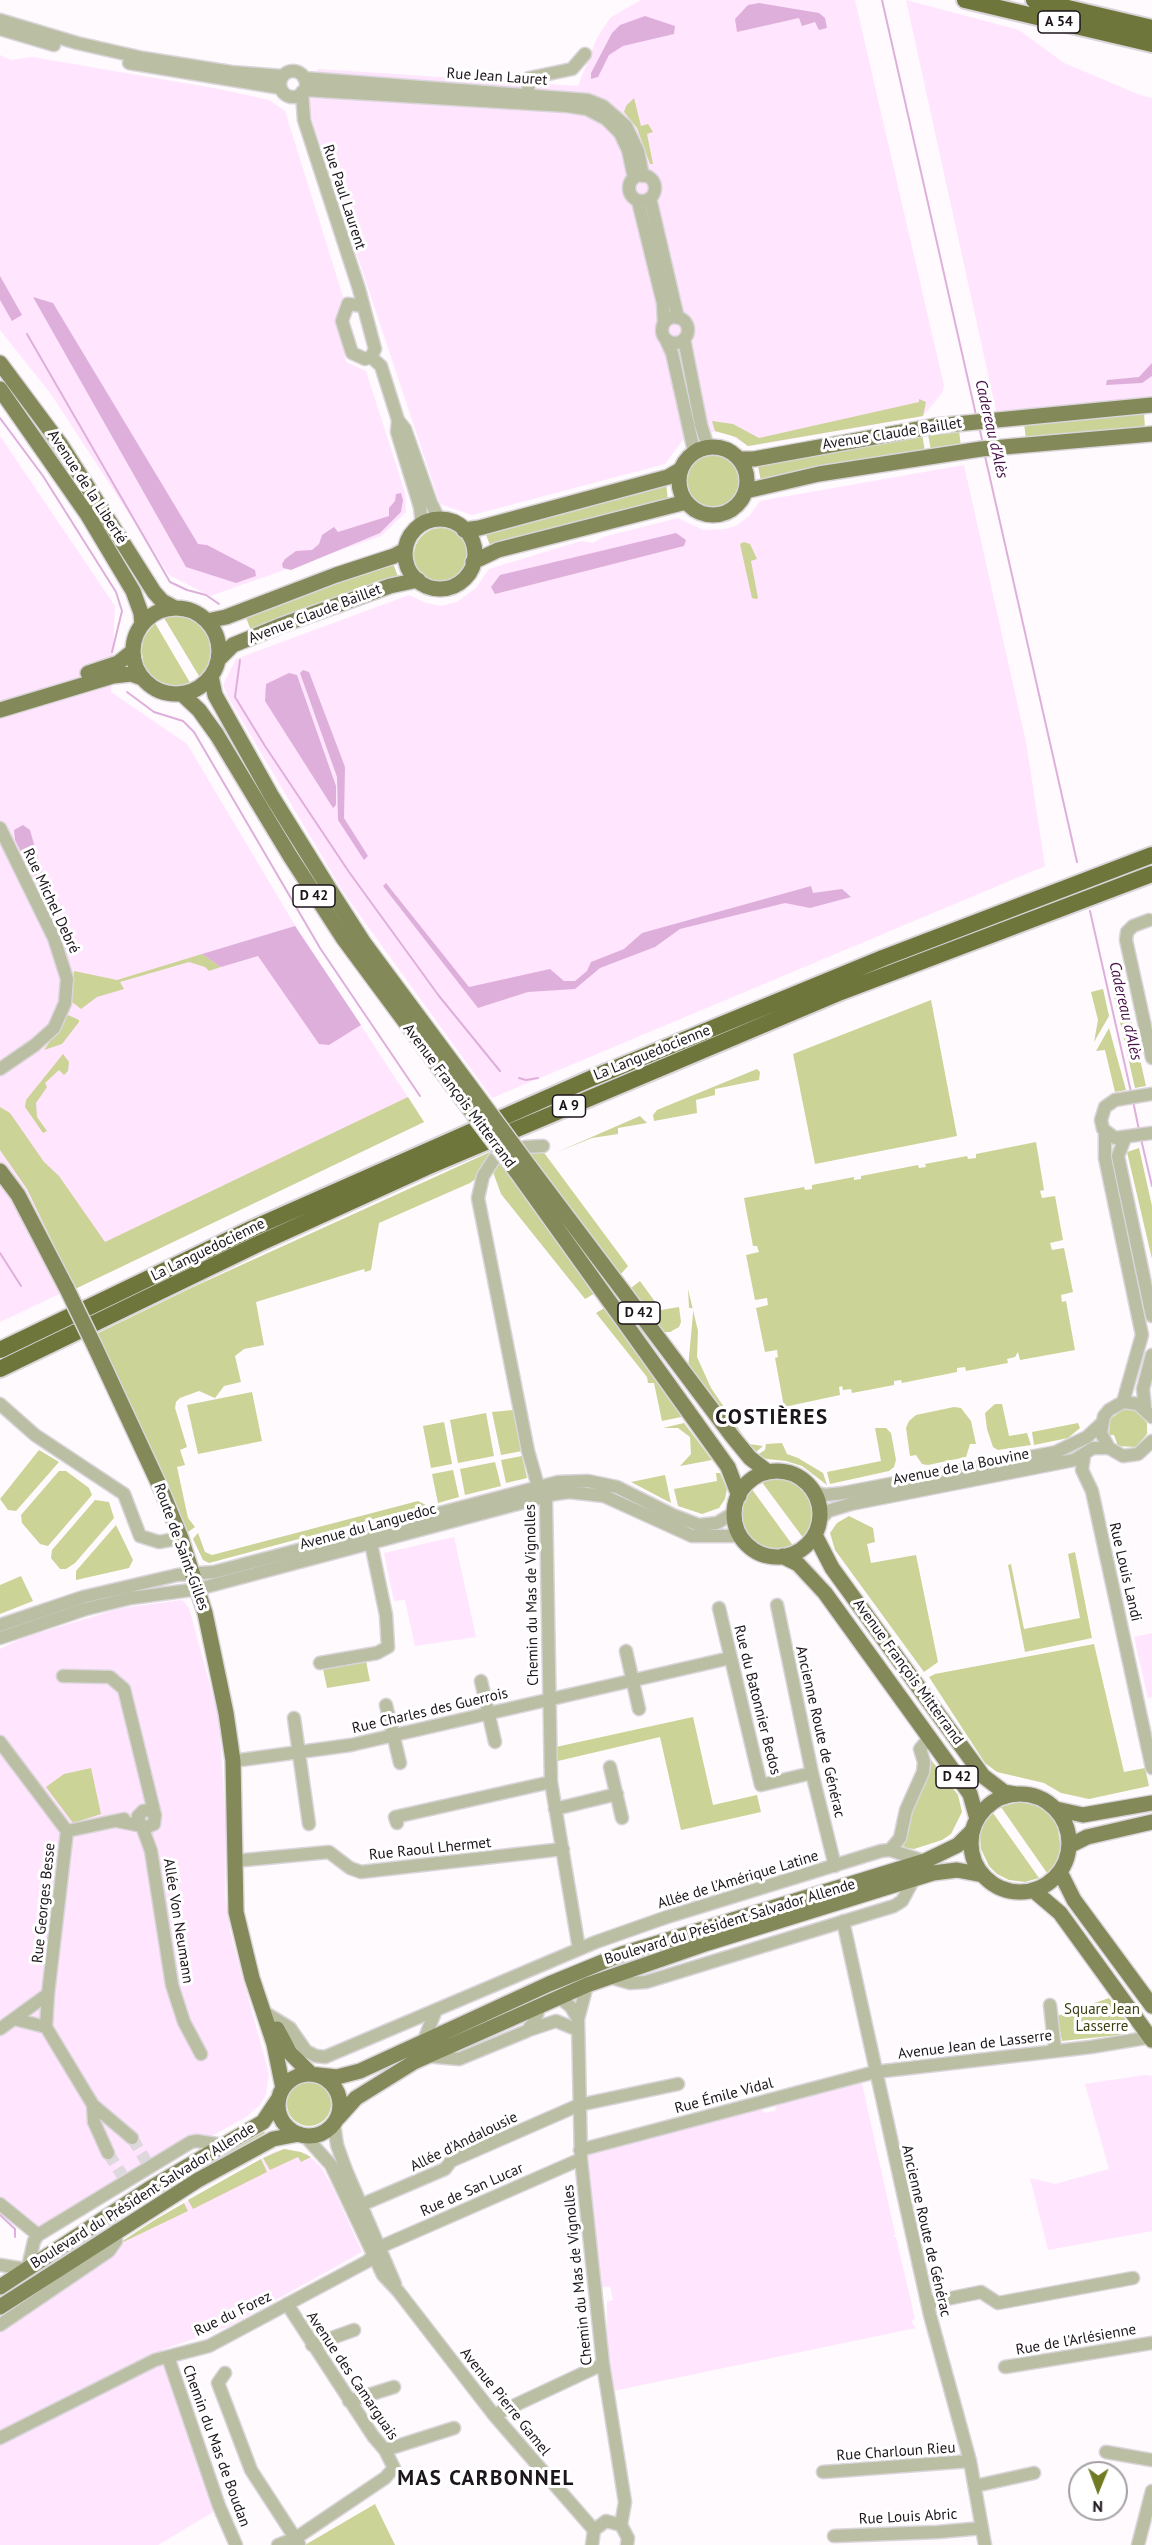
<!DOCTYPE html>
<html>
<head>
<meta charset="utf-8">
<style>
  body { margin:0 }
  #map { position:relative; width:1152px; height:2545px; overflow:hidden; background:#fefafe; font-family:"PT Sans",sans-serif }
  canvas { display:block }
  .north { position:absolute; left:1068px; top:2461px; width:60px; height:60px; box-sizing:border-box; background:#fff; border:2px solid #a4a1a4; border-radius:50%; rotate:181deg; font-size:16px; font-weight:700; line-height:24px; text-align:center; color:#1c151b }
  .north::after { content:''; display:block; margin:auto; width:21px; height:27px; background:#727a24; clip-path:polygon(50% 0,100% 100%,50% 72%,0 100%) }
</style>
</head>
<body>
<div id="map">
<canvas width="1152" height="2545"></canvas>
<div class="north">N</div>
</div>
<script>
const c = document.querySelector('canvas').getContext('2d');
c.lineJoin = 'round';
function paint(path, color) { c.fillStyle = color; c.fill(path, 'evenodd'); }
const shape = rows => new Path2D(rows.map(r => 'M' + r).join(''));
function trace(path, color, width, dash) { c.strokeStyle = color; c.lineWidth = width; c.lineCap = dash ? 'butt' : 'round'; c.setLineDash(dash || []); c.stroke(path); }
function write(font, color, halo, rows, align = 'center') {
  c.font = font + ' "PT Sans",sans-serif'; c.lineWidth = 6; c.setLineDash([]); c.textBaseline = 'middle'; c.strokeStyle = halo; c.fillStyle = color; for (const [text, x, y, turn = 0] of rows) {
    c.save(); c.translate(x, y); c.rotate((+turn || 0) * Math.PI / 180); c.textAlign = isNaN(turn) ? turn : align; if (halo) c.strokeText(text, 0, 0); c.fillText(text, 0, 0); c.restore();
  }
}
paint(shape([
  [641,0,855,0,944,386,942,393,923,416,757,445,748,446,727,433,697,431,682,441,665,464,472,515,440,504,308,108,318,69,578,86,597,38,610,18],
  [906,0,1019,30,1064,63,1140,95,1152,98,1152,400,997,415],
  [0,55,11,60,32,57,219,89,269,100,285,111,345,303,337,322,346,362,366,371,405,493,406,512,381,536,210,596,169,575,51,394,0,330],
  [0,436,115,606,111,692,187,744,293,922,424,1122,0,1322],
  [964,465,1026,742,1045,866,492,1098,343,892,227,695,223,685,236,659,409,595,426,603,441,606,457,602,476,588,489,569,581,541,593,543,603,537,678,518,703,530,725,529,736,526,750,515,760,501],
  [454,1537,476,1637,415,1646,405,1600,394,1601,384,1553],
  [182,1600,189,1608,219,1718,226,1828,225,1896,231,1935,269,2074,266,2094,260,2105,246,2117,42,2230,0,2197,0,1649,25,1637,122,1608],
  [1152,1633,1152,1697,1148,1698,1134,1637],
  [1145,2075,1152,2076,1152,2231,1048,2250,1030,2178,1055,2184,1109,2169,1085,2084],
  [861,2079,895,2233,893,2237,896,2237,915,2319,912,2320,913,2325,916,2328,613,2391,607,2338,607,2302,613,2300,610,2286,600,2288,587,2156,591,2150,759,2105,764,2113,775,2111,777,2100],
  [284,2149,307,2154,321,2167,332,2186,362,2252,227,2327,162,2350,213,2512,158,2545,0,2545,0,2327,153,2221,274,2152]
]), '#ffe5fd');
paint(shape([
  [634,98,641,126,648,124,653,132,647,134,653,164,650,164,637,128,624,112,626,106],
  [919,399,926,402,923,416,748,446,736,437,715,431,712,421,733,424,759,438,919,402],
  [1144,413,1145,429,1026,440,1024,423],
  [922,420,918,425,753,453,751,451],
  [959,430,961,447,931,451,928,434],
  [922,433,925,452,761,481,757,462],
  '684 481a28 28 0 1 1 56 0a28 28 0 1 1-56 0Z',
  [666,483,668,501,491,548,485,532],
  '414 555a27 27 0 1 1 54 0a27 27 0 1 1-54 0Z',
  [744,542,750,544,757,559,751,561,758,598,756,599,752,598,740,544],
  [392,561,399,579,252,633,245,615],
  [179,615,200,622,210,641,214,641,214,662,202,681,164,618],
  [155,623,192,686,184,689,165,686,149,675,144,666,141,647,144,637],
  [202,954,221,967,209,971,205,967,189,962,120,982,124,989,97,997,81,1009,71,1001,74,971,117,980],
  [1123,984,1146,1086,1135,1088,1112,987],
  [1103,989,1109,1016,1094,1042,1098,1020,1091,992],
  [931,1000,957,1136,815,1164,793,1054],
  [68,1015,79,1020,79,1022,62,1044,44,1050],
  [1109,1028,1126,1090,1115,1092,1105,1050,1096,1051],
  [63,1054,69,1062,68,1071,64,1075,59,1070,45,1083,47,1087,36,1103,37,1117,47,1131,43,1133,25,1107,26,1100],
  [757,1069,760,1072,759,1080,715,1089,715,1095,696,1100,697,1113,654,1121,653,1115,657,1110],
  [408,1097,424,1122,75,1289,27,1189,0,1150,0,1107,10,1113,44,1162,59,1176,105,1242],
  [640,1116,647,1123,618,1128,618,1134,592,1138,555,1153],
  [1036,1142,1044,1190,1040,1191,1042,1198,1055,1196,1063,1240,1050,1243,1052,1250,1064,1248,1073,1292,1061,1295,1062,1302,1066,1301,1075,1350,1020,1360,1018,1352,1015,1357,1007,1359,1008,1363,966,1371,965,1367,957,1368,957,1372,902,1383,901,1380,894,1381,894,1385,852,1393,851,1389,843,1390,842,1386,839,1387,840,1395,784,1407,775,1358,778,1357,777,1350,765,1352,756,1308,768,1305,767,1298,755,1300,746,1255,759,1252,757,1246,753,1246,744,1198,804,1187,805,1190,812,1189,812,1185,854,1177,854,1180,861,1179,861,1176,918,1165,919,1168,926,1167,925,1164,967,1156,968,1159,976,1158,976,1154],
  [1139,1148,1152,1206,1152,1259,1127,1152],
  [542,1150,628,1266,620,1275,527,1153],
  [490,1152,493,1155,478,1177,470,1183,379,1223,371,1270,365,1272,364,1269,256,1302,264,1345,244,1349,235,1356,241,1382,224,1386,215,1398,199,1391,180,1398,176,1402,175,1408,187,1447,180,1450,185,1465,177,1467,188,1518,195,1527,188,1532,94,1335,193,1287],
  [498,1162,508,1174,597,1292,585,1299,501,1194,493,1172],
  [640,1281,661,1310,679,1307,681,1322,679,1327,670,1332,660,1332,627,1291],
  [688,1289,698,1331,697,1357,711,1388,749,1444,763,1446,756,1452,688,1368,693,1314,693,1308,689,1308],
  [608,1306,686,1416,662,1421,654,1383,648,1383,647,1377,596,1313],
  [252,1392,262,1441,198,1454,187,1405],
  [995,1404,1002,1404,1009,1436,1027,1433,1031,1445,998,1450,993,1447,987,1429,985,1413],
  [954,1407,961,1408,971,1421,976,1444,970,1444,966,1457,928,1465,922,1464,916,1455,910,1456,906,1428,909,1421,916,1415],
  [1124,1409,1136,1410,1147,1423,1147,1434,1136,1447,1118,1446,1114,1435,1109,1435,1110,1419],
  [513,1410,522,1451,501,1455,492,1412],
  [486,1413,494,1456,458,1463,450,1420],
  [444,1422,452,1464,431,1468,423,1426],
  [684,1423,712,1460,680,1466,691,1454,690,1437,678,1428,663,1428],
  [1078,1423,1080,1428,1068,1438,1034,1445,1032,1432],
  [875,1428,886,1428,891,1433,896,1460,894,1467,889,1471,830,1484,827,1472,881,1461],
  [782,1443,787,1454,798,1458,823,1473,827,1485,802,1466,786,1461,767,1459,757,1455,765,1450,766,1444],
  [39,1450,59,1462,16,1511,8,1510,0,1499],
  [522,1456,527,1478,506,1483,501,1460],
  [495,1462,501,1486,465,1495,460,1469],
  [453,1470,459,1497,438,1503,432,1474],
  [59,1471,66,1471,89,1488,92,1495,48,1546,40,1544,22,1523,21,1515],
  [716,1473,720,1473,727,1489,725,1499,719,1508,702,1514,678,1506,674,1489,717,1481],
  [665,1475,671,1503,631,1482],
  [777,1476,799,1483,813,1502,813,1525,804,1539,761,1481],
  [751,1488,794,1547,778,1551,766,1549,747,1536,740,1513,742,1502],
  [95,1500,109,1502,114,1518,75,1563,66,1569,60,1569,51,1558,52,1550],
  [418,1501,426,1505,209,1563,203,1560,193,1539,198,1533,205,1552,212,1555],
  [849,1516,873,1528,875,1542,867,1544,871,1563,916,1555,938,1662,924,1672,835,1550,830,1533,837,1523],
  [116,1525,133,1560,129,1568,76,1580,76,1571],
  [1075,1552,1092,1638,1025,1652,1008,1565,1011,1564,1024,1629,1080,1618,1068,1554],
  [21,1576,33,1601,0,1614,0,1585],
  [1094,1644,1124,1772,1145,1768,1149,1786,1089,1799,1061,1793,1044,1783,997,1772,985,1763,929,1677,935,1674],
  [366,1661,370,1681,327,1688,323,1669],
  [693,1717,713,1805,757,1795,761,1812,681,1830,660,1737,558,1761,556,1747],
  [929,1757,958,1795,962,1812,951,1834,942,1840,914,1849,907,1848,901,1845,913,1800,928,1767],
  [91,1768,101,1814,73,1823,46,1787,64,1774],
  [1018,1802,1036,1805,1044,1809,1057,1824,1061,1849,1055,1864,1047,1873,1001,1807],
  [993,1813,1039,1878,1025,1882,1009,1880,997,1874,989,1866,981,1849,980,1836,984,1823],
  [1109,1998,1128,2023,1122,2032,1119,2035,1062,2041,1057,2016],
  '287 2104a22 22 0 1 1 44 0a22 22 0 1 1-44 0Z',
  [262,2128,265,2133,141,2205,138,2200],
  [284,2149,301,2152,311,2157,301,2162,298,2157,270,2170,263,2158],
  [261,2159,267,2172,193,2209,188,2200],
  [184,2203,188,2211,115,2246,153,2221],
  [375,2504,395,2545,305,2545]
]), '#cbd396');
paint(shape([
  [759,3,819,13,825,18,827,28,819,30,815,22,802,26,799,18,737,32,735,19,748,5],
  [645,16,675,26,674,34,623,46,609,55,598,77,591,79,591,73,612,33,620,25],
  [0,276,22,315,12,321,0,300],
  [33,297,53,303,198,544,207,545,255,570,256,576,236,583,186,567],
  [1152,363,1152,376,1142,383,1106,385,1107,380,1139,377],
  [401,493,403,500,401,512,380,533,291,570,283,568,282,564,285,559,296,551,312,550,319,544,322,535,334,527,338,532,389,516,389,508,395,501,396,494],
  [676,533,686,540,684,546,495,594,491,587,500,575],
  [303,670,309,672,345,767,344,818,368,856,364,860,338,820,337,777,300,673],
  [289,673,297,675,336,786,336,805,333,808,265,701,266,684],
  [23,825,30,830,56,921,15,840,14,830],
  [386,883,469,987,550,969,564,981,575,981,587,971,591,962,624,949,642,933,811,886,813,893,842,889,851,897,810,908,785,903,680,929,655,947,600,968,575,989,528,992,478,1008,383,886],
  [295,926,361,1025,329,1045,319,1044,258,956,221,967,202,954]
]), '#dfafdc');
trace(shape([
  [882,0,976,415],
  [27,334,170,582,187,590,206,595,219,604],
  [0,418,43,476,116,592,122,611,112,652],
  [979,426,983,444],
  [985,456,1077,862],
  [240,660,235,697,265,746,349,872,439,996,500,1071],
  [127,692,154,712,183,721,194,732,320,948,420,1096],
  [1090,911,1131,1092],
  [519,1078,526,1080,538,1078],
  [1133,1101,1139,1130],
  [1141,1139,1152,1186],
  [0,1253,21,1286],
  [0,2215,15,2229,15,2237]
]), '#dfafdc', 2);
trace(shape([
  [132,2138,146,2161],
  [108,2153,122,2175]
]), '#dcd8dc', 12, [12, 6]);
const minor = shape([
  [0,20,77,43,143,58,231,72,282,76],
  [0,29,54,45],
  [129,63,281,88],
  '280 84a13 13 0 1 1 26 0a13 13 0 1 1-26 0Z',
  [304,78,588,100,603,106,626,126,638,151,643,176],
  [304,90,567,106,587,109,606,119,620,133,628,150,634,178],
  [302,92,304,120,359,289,375,349,371,357,365,359,352,353,342,321,348,304,363,306],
  [528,94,529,78,572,69,585,54],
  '629 188a13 13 0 1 1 26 0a13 13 0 1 1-26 0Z',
  [650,198,678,318],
  [638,201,663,303,664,323],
  '662 330a13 13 0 1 1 26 0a13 13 0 1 1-26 0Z',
  [684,339,701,425,708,447],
  [666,340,672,353,694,451],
  [371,357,381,366,398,420,405,429,431,503,439,519],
  [398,420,397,432,420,507,422,524],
  [0,828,54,938,67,979,65,1003,54,1028,35,1045,0,1069],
  [1149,920,1133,926,1127,932,1126,940,1152,1058],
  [1152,1094,1115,1100,1105,1107,1101,1120,1103,1129,1115,1138,1152,1133],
  [1105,1131,1105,1158,1142,1335,1123,1402],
  [1125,1138,1118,1156,1152,1316],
  [543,1146,525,1147,494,1159,483,1176,478,1198,528,1451,538,1486,546,1503,551,1782,579,1949],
  [0,1404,35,1435,124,1494,140,1536,159,1542,181,1538],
  [1145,1408,1143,1389,1152,1355],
  [1152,1417,1138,1404,1123,1402,1109,1410,1104,1416,1101,1433,1109,1448,1123,1456,1138,1454,1152,1441],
  [1084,1456,1082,1470,1092,1491,1152,1768],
  [814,1492,825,1495,843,1493,1056,1452,1087,1437,1101,1424],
  [820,1520,828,1511,851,1504,1074,1460,1093,1448,1109,1448],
  [777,1605,812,1773,835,1866],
  [719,1608,761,1785,812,1773],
  [0,1625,83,1597,177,1575,214,1572,558,1482,588,1481,617,1487,673,1515,699,1525,717,1523,735,1512],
  [0,1638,86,1609,131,1598,198,1589,555,1494,569,1492,604,1496,692,1536,741,1536],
  [626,1651,639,1709],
  [320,1663,377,1653,388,1647,386,1615,369,1534],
  [63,1676,110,1677,124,1689,155,1815],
  [481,1681,495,1742],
  [386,1705,400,1763],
  [294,1718,309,1824],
  [0,1742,67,1831,48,1994,0,2029],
  [233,1761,351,1745,730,1658],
  [610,1767,622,1818],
  [555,1809,617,1794],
  [117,1821,147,1827,154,1824,155,1815,149,1810,143,1811,138,1816,140,1824],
  [397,1823,395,1817,551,1782],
  [142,1826,151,1851,172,1985,184,2022,201,2054],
  [67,1831,124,1819],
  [890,1850,900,1838,906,1810,923,1772,924,1762,920,1749,929,1738],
  [234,1861,329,1852,350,1868,361,1872,563,1849],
  [843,1921,930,2315,970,2461,985,2545],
  [609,1977,630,1983,646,1982,894,1906,902,1901,914,1879],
  [48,1994,46,2027,93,2105,132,2138],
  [559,1997,571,2007,578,2019,587,1985],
  [1050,2005,1055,2050],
  [269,2015,290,2028,306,2051,316,2056,325,2057,596,1942,667,1917,881,1851,890,1850,924,1861],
  [14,2019,46,2027],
  [578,2019,581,2159,603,2364,625,2502,621,2525],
  [529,2030,556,2021,578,2030],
  [424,2040,436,2010],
  [425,2056,459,2059,527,2031,535,2021,540,2005],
  [93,2105,94,2122,108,2153],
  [334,2124,337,2145,346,2170,395,2284],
  [304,2135,331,2165,383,2275,398,2291,494,2415,594,2530],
  [580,2150,875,2072,1091,2047,1152,2037],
  [0,2204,38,2235],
  [361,2205,445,2169,451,2161,579,2105,678,2084],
  [0,2265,25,2269],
  [28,2267,34,2241,38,2235,191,2142,197,2141,223,2145],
  [932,2302,981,2292,998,2303,1133,2278],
  [0,2325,109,2251,116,2241,116,2230],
  [312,2345,354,2330],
  [168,2357,219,2506,236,2545],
  [1005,2367,1152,2343],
  [225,2373,218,2383,251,2470,299,2544],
  [349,2401,394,2387],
  [494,2415,603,2364],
  [0,2438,155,2360,209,2346,368,2261,380,2247,581,2159],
  [385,2450,454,2428],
  [1106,2452,1152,2460],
  [823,2472,970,2461],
  [975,2486,1034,2473],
  [834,2536,938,2532,982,2528],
  [278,2545,296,2538,385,2478,394,2468,385,2450,373,2436,287,2304],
  [592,2545,594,2530,606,2521,621,2525,628,2538,627,2545],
  [1138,2545,1152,2491]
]);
const major = shape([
  [0,363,61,445,154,592,162,601,175,608],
  [0,389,87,514,133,591,141,613,142,625],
  '679 481a34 34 0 1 1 68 0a34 34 0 1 1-68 0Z',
  [739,459,754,459,935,426,1152,405],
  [746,491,819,474,981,449,1152,434],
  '405 554a35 35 0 1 1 70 0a35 35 0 1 1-70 0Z',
  [464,530,479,528,668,477,680,470],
  [473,562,498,550,686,502],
  '133 651a43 43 0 1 1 86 0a43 43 0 1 1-86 0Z',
  [207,621,226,617,336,575,394,556,405,550],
  [218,660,233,645,282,625,390,586,418,580],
  [88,673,118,663,133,651],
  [211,676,215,695,271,795,330,890,364,943,470,1086],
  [182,694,199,710,217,735,290,856,343,938,457,1092],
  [0,710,113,676,131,674,142,678],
  [529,1166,732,1436,750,1458,768,1472],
  [0,1171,18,1195,67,1289],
  [516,1171,728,1467,739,1496],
  [95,1347,161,1489,181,1538,205,1613,226,1713,233,1761,236,1912,252,1978,274,2044,283,2088],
  '734 1514a43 43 0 1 1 86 0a43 43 0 1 1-86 0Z',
  [815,1535,832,1568,983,1776,1004,1792,1015,1794],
  [782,1556,798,1564,825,1593,970,1794,977,1819],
  '971 1843a49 49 0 1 1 98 0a49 49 0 1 1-98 0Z',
  [1056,1809,1083,1815,1152,1803],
  [1069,1846,1087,1837,1152,1822],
  [1060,1872,1074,1900,1152,2006],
  [1033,1890,1060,1913,1152,2040],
  [277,2029,290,2053,311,2074],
  '278 2105a31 31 0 1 1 62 0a31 31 0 1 1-62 0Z',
  [318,2075,337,2077,360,2071,549,1984,622,1954,925,1861,958,1845,973,1830],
  [338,2118,356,2098,414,2062,587,1985,708,1943,933,1873,957,1870,983,1875],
  [0,2287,149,2189,263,2122,279,2098],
  [0,2307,198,2180,273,2139,299,2134]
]);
const highway = shape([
  [965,0,1152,44],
  [1034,0,1152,28],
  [0,1350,251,1229,592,1078,883,958,1152,855],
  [0,1369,258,1244,427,1167,841,992,1152,874]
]);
trace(minor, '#dad5da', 15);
trace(major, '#dad5da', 18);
trace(highway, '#dad5da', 20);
trace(minor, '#babea3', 12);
trace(major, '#838958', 15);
trace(highway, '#6f763c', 16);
const majorBridge = shape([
  [470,1086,529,1166],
  [457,1092,516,1171],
  [67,1289,95,1347]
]);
trace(majorBridge, '#dad5da', 18, []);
trace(majorBridge, '#838958', 15);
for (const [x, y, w] of [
  [1059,22,42],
  [314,896,42],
  [569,1106,33],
  [639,1313,42],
  [957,1777,42]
]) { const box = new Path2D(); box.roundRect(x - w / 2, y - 11, w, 22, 4.5); c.fillStyle = '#fff'; c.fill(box); trace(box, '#1c151b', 1.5); }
write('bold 14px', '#1c151b', null, [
  ["A 54",1059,22],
  ["D 42",314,896],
  ["A 9",569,1106],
  ["D 42",639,1313],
  ["D 42",957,1777]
]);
write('15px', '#1c151b', '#fff', [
  ["Rue Jean Lauret",497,77,4],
  ["Rue Paul Laurent",344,197,72],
  ["Avenue Claude Baillet",892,434,-9],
  ["Avenue de la Liberté",87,487,57],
  ["Avenue Claude Baillet",315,614,-21],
  ["Rue Michel Debré",51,901,65],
  ["La Languedocienne",652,1053,-22],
  ["Avenue François Mitterrand",459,1096,53],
  ["La Languedocienne",208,1250,-26],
  ["Avenue de la Bouvine",961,1467,-11],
  ["Avenue du Languedoc",368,1527,-15],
  ["Route de Saint-Gilles",181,1547,70],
  ["Rue Louis Landi",1125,1572,77],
  ["Chemin du Mas de Vignolles",532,1595,-91],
  ["Avenue François Mitterrand",908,1672,54],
  ["Rue du Batonnier Bedos",757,1700,76],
  ["Rue Charles des Guerrois",430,1711,-13],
  ["Ancienne Route de Générac",820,1732,77],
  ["Rue Raoul Lhermet",430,1849,-6],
  ["Allée de l'Amérique Latine",738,1880,-17],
  ["Rue Georges Besse",44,1903,-84],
  ["Allée Von Neumann",178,1921,81],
  ["Boulevard du Président Salvador Allende",730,1922,-17],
  ["Avenue Jean de Lasserre",975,2045,-7],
  ["Rue Émile Vidal",724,2096,-15],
  ["Allée d'Andalousie",464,2142,-26],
  ["Rue de San Lucar",472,2190,-24],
  ["Boulevard du Président Salvador Allende",143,2196,-32],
  ["Ancienne Route de Générac",926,2231,77],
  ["Chemin du Mas de Vignolles",578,2275,-96],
  ["Rue du Forez",233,2314,-26],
  ["Rue de l'Arlésienne",1076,2340,-10],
  ["Avenue des Camarguais",352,2376,56],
  ["Avenue Pierre Gamel",505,2402,51],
  ["Chemin du Mas de Boudan",216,2446,70],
  ["Rue Charloun Rieu",896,2452,-4],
  ["Rue Louis Abric",908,2517,-3]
]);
write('15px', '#3b3f10', '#fff', [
  ["Square Jean",1102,2010],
  ["Lasserre",1102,2027]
]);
write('italic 16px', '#481048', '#fff', [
  ["Cadereau d'Alès",991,429,77],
  ["Cadereau d'Alès",1125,1011,77]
]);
c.letterSpacing = '1.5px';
write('bold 21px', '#1c151b', '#fff', [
  ["COSTIÈRES",772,1418],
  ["MAS CARBONNEL",486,2479]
]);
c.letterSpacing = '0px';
</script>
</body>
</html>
